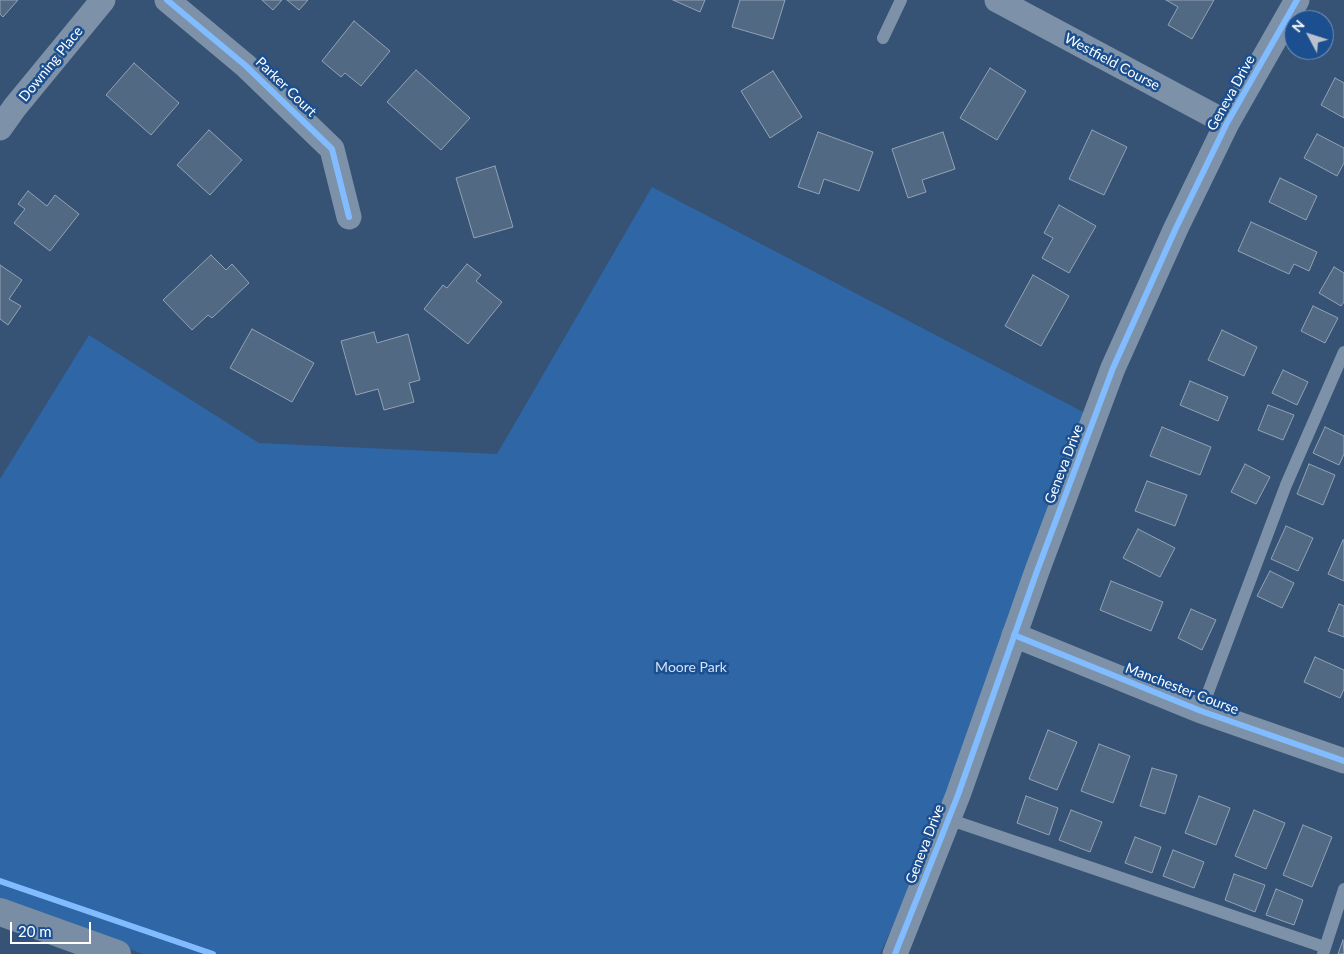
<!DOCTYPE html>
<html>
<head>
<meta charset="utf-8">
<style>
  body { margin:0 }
  #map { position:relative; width:1344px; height:954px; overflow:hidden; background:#365274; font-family:Lato,sans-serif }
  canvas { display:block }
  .north { position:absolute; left:1284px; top:10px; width:50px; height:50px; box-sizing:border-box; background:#1b4f8f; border:1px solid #7695bc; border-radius:50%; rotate:310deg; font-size:14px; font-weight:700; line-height:20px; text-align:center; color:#fff }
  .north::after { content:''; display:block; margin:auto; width:18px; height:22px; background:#b9c2ce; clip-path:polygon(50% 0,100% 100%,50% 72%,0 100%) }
  .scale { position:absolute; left:10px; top:922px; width:81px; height:22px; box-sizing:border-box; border:2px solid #fff; border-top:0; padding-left:6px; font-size:15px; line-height:18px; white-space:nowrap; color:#fff; -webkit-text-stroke:4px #1b4f8f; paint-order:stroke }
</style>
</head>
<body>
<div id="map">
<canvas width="1344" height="954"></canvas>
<div class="north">N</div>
<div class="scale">20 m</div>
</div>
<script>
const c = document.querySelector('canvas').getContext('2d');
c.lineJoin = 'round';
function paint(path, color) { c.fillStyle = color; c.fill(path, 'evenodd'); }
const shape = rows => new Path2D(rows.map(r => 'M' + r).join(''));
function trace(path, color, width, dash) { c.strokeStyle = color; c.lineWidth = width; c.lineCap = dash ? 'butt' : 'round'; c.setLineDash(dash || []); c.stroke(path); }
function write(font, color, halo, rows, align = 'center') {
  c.font = font + ' Lato,sans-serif'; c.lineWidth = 5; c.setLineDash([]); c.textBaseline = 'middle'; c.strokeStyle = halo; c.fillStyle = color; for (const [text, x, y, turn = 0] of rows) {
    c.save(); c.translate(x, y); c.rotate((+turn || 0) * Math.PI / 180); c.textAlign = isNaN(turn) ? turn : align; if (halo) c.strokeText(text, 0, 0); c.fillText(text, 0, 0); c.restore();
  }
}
paint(shape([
  [652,187,1087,414,942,818,880,954,143,954,0,902,0,479,89,335,259,443,497,454]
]), '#2f66a5');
const building = shape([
  [0,0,18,0,3,17,0,14,0,0],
  [262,0,282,0,273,10,262,0],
  [287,0,308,0,299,10,287,0],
  [673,0,705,0,700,12,673,0],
  [740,0,785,0,773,39,732,27,740,0],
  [1166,0,1214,0,1192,39,1168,25,1178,7,1166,0],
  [354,21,390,51,361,86,345,73,341,77,322,61,354,21],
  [134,63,179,103,151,135,106,95,134,63],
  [990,68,1026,91,997,140,960,118,990,68],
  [416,70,470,118,441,150,387,102,416,70],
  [773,71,802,117,770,138,741,91,773,71],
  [1335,78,1344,83,1344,118,1321,105,1335,78],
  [209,130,242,160,210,195,177,165,209,130],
  [1092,130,1127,147,1104,195,1069,179,1092,130],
  [818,132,873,152,859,191,824,179,819,194,798,187,818,132],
  [943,132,955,169,922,180,926,192,908,198,892,149,943,132],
  [1317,134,1344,148,1344,163,1337,176,1304,158,1317,134],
  [495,166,513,227,474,238,456,178,495,166],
  [1280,178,1317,196,1306,220,1269,202,1280,178],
  [28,191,47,206,55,195,79,214,50,251,14,223,25,209,18,204,28,191],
  [1059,205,1096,226,1069,273,1042,258,1053,238,1044,233,1059,205],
  [1251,222,1317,252,1309,271,1294,264,1289,274,1238,251,1251,222],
  [211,255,226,270,232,264,249,283,212,318,208,315,192,330,163,300,211,255],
  [467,264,481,275,476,281,502,302,468,344,424,309,443,285,447,288,467,264],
  [0,265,22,280,9,299,21,306,8,325,0,319,0,265],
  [1334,267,1344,273,1344,302,1341,306,1319,293,1334,267],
  [1033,275,1069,296,1041,346,1005,326,1033,275],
  [1313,306,1338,318,1325,343,1301,331,1313,306],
  [252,329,314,363,292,402,230,368,252,329],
  [1222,330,1257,347,1244,376,1208,360,1222,330],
  [374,332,377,343,408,334,420,380,409,383,414,402,384,410,378,389,356,395,341,341,374,332],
  [1283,370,1308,382,1297,405,1272,393,1283,370],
  [1190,381,1228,397,1218,421,1180,405,1190,381],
  [1268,405,1294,415,1283,440,1258,430,1268,405],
  [1162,427,1211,447,1200,475,1150,456,1162,427],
  [1325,427,1344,436,1344,454,1339,465,1313,453,1325,427],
  [1245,464,1270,477,1256,504,1231,492,1245,464],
  [1309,464,1335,475,1323,505,1297,494,1309,464],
  [1147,481,1187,495,1175,526,1135,511,1147,481],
  [1286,526,1313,538,1298,571,1271,559,1286,526],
  [1138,529,1175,548,1160,577,1123,558,1138,529],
  [1343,540,1344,540,1344,581,1328,574,1343,540],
  [1270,571,1294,583,1282,608,1257,596,1270,571],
  [1111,581,1163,602,1151,631,1100,610,1111,581],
  [1339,604,1344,606,1344,637,1328,631,1339,604],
  [1191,609,1216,620,1202,650,1178,638,1191,609],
  [1315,657,1344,670,1344,689,1340,698,1304,682,1315,657],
  [1048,730,1077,742,1057,790,1029,779,1048,730],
  [1099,744,1130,756,1113,803,1081,791,1099,744],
  [1152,768,1177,775,1165,814,1140,806,1152,768],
  [1026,796,1058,808,1049,835,1017,823,1026,796],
  [1199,796,1230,808,1216,845,1185,833,1199,796],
  [1071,810,1102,822,1090,852,1059,840,1071,810],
  [1254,810,1285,823,1266,869,1235,856,1254,810],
  [1303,825,1332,837,1312,887,1283,875,1303,825],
  [1135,837,1161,847,1152,873,1125,863,1135,837],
  [1173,850,1204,862,1194,888,1163,876,1173,850],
  [1234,874,1265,885,1255,912,1225,900,1234,874],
  [1276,889,1303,900,1294,925,1266,915,1276,889],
  [1343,940,1344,954,1338,954,1343,940]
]);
paint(building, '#526984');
trace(building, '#92a2b6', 1);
trace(shape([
  [883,38,901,0],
  [1201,711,1286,485,1344,352],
  [948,819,1324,947],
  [1323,954,1344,889]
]), '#7d92a8', 12);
trace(shape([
  [167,0,246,66,332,149,349,217],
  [997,0,1227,123],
  [0,128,15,107,103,0],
  [1014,635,1201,711,1344,761],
  [895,954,958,795,1037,571,1113,368,1176,228,1227,123,1297,0]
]), '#7d92a8', 25);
trace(shape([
  [0,912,117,954]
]), '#798da4', 28);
trace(shape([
  [167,0,246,66,332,149,349,217],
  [1014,635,1201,711,1344,761],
  [0,881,213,954],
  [895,954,958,795,1037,571,1113,368,1176,228,1227,123,1297,0]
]), '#80bcff', 6);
write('14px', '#fff', '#1b4f8f', [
  ["Westfield Course",1112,62,28],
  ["Downing Place",51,64,-51],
  ["Parker Court",286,87,44],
  ["Geneva Drive",1231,93,-61],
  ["Geneva Drive",1064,464,-69],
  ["Manchester Course",1182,689,21],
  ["Geneva Drive",925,844,-69]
]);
write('14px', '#cfe3fa', '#1b4f8f', [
  ["Moore Park",691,667]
]);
</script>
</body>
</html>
